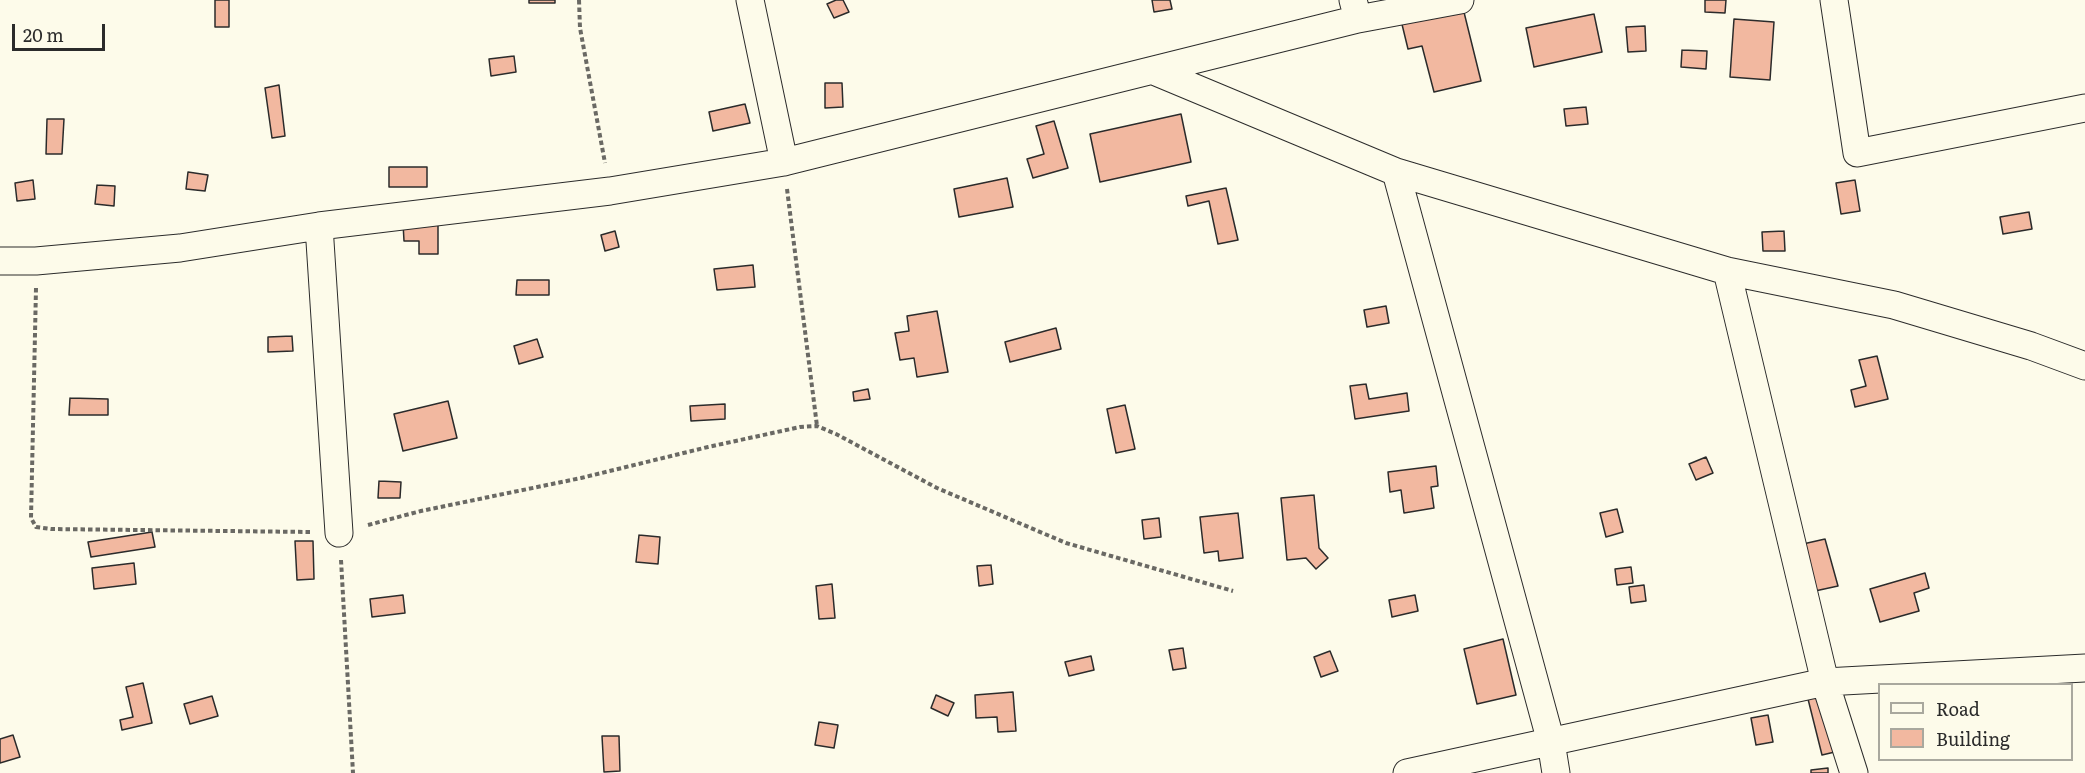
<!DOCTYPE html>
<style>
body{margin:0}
#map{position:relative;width:2085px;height:773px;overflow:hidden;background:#fdfbea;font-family:Literata,serif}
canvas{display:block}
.legend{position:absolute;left:1878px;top:683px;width:195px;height:78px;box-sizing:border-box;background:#fdfbea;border:2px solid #a9a89e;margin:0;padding:8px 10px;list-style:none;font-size:18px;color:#2b2b2b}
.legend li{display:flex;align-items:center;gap:12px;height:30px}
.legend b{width:30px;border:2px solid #a9a89e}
.scale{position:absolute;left:12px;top:24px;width:93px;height:27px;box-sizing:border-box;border:3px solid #2b2b2b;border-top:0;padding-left:8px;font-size:18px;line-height:21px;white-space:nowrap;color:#2b2b2b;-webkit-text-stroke:4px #fdfbea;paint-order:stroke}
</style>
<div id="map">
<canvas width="2085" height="773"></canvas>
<ul class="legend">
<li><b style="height:8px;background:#fdfbea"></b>Road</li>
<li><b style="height:16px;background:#f2b8a0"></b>Building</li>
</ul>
<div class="scale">20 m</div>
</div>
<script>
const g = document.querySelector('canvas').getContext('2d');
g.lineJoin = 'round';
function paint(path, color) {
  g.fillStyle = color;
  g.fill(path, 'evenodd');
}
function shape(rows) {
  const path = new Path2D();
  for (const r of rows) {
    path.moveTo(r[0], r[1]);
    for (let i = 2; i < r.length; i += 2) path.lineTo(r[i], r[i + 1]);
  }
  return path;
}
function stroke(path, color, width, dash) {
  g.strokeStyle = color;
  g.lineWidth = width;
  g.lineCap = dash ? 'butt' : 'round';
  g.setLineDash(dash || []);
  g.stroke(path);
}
const building = shape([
 [215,0,229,0,229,27,215,27,215,0],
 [529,0,555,0,555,3,529,3,529,0],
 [836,0,843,0,849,12,834,18,827,4,836,0],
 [1152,0,1170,0,1172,9,1154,12,1152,0],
 [1461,0,1481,81,1434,92,1422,46,1408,49,1399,12,1461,0],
 [1705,0,1726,0,1725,13,1705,12,1705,0],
 [1594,14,1602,52,1534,67,1526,28,1594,14],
 [1734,19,1774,22,1770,80,1730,77,1734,19],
 [1645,26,1646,51,1628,52,1626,27,1645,26],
 [1682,50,1707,51,1706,69,1681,67,1682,50],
 [514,56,516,72,491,76,489,59,514,56],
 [825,83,842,83,843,107,825,108,825,83],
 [279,85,285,136,272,138,265,88,279,85],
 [745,104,750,123,713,131,709,112,745,104],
 [1586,107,1588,124,1566,126,1564,109,1586,107],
 [1181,114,1191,162,1100,182,1090,134,1181,114],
 [47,119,64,119,62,154,46,154,47,119],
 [1054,121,1068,168,1033,178,1027,159,1044,154,1036,126,1054,121],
 [389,167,427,167,427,187,389,187,389,167],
 [188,172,208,175,205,191,186,189,188,172],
 [1007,178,1013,207,959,217,954,189,1007,178],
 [33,180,35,199,17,201,15,183,33,180],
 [1855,180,1860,211,1841,214,1836,183,1855,180],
 [97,185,115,186,114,206,95,204,97,185],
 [1226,188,1238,240,1218,244,1209,201,1188,206,1186,196,1226,188],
 [2029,212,2032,229,2003,234,2000,217,2029,212],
 [403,223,438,223,438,254,419,254,419,241,404,241,403,223],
 [615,231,619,247,605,251,601,235,615,231],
 [1784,231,1785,251,1763,251,1762,232,1784,231],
 [753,265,755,287,717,290,714,269,753,265],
 [517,280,549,280,549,295,516,295,517,280],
 [1386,306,1389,323,1367,327,1364,310,1386,306],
 [937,311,948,372,917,377,914,358,900,360,895,333,909,331,907,316,937,311],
 [1056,328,1061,349,1010,362,1005,342,1056,328],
 [292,336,293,351,268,352,268,337,292,336],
 [537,339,543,357,519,364,514,346,537,339],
 [1877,356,1888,399,1855,407,1851,390,1866,386,1859,360,1877,356],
 [1366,384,1369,399,1407,393,1409,411,1355,419,1350,386,1366,384],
 [868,389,870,399,854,401,853,392,868,389],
 [70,398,108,399,108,415,69,415,70,398],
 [448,401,457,438,403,451,394,414,448,401],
 [725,404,725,419,691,421,690,406,725,404],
 [1125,405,1135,449,1116,453,1107,409,1125,405],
 [1706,457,1713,473,1696,480,1689,464,1706,457],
 [1436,466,1438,486,1431,487,1434,508,1404,513,1401,490,1390,492,1388,472,1436,466],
 [379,481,401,482,400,498,378,498,379,481],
 [1314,495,1319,548,1328,558,1316,569,1306,558,1287,560,1281,498,1314,495],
 [1617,509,1623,532,1606,537,1600,513,1617,509],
 [1238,513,1243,558,1219,561,1218,551,1204,553,1200,517,1238,513],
 [1159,518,1161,537,1144,539,1142,520,1159,518],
 [152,532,155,547,91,557,88,542,152,532],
 [639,535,660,537,658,564,636,562,639,535],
 [1825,539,1838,586,1815,591,1803,544,1825,539],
 [295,541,313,541,314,579,297,580,295,541],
 [134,563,136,584,94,589,92,568,134,563],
 [991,565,993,584,979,586,977,566,991,565],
 [1631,567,1633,583,1617,585,1615,569,1631,567],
 [1925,573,1929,588,1914,593,1919,611,1880,622,1870,589,1925,573],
 [832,584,835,618,819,619,816,586,832,584],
 [1644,585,1646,601,1631,603,1629,587,1644,585],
 [403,595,405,613,372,617,370,599,403,595],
 [1415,595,1418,611,1392,617,1389,600,1415,595],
 [1503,639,1516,695,1477,704,1464,649,1503,639],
 [1183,648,1186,668,1173,670,1169,650,1183,648],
 [1330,651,1338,671,1321,677,1314,657,1330,651],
 [1091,656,1094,670,1069,676,1065,662,1091,656],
 [143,683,152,723,122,730,120,720,133,717,126,687,143,683],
 [1013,692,1016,731,998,732,997,717,976,718,975,695,1013,692],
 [936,695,954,703,948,716,931,708,936,695],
 [1826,695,1839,751,1822,755,1808,699,1826,695],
 [212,696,218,716,190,724,184,704,212,696],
 [1768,715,1773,742,1756,745,1751,718,1768,715],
 [819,722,838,725,834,748,815,745,819,722],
 [13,735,20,757,0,763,0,739,13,735],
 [602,736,619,736,620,771,604,772,602,736],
 [1828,768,1828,773,1811,773,1811,770,1828,768]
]);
const path = shape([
 [579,0,580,28,605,163],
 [787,189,817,426],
 [36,288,31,518,36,527,51,529,311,532],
 [368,525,421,511,581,478,708,447,800,427,817,426,836,434,937,488,1066,543,1233,591],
 [341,560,353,773]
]);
const street = shape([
 [750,0,784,162],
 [1353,0,1358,19,1460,0],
 [1834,0,1857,153,2085,108],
 [1154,71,1396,172,1727,271,1825,682,2085,668],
 [1396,172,1551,742,1556,773],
 [319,226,339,533],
 [0,261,36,261,180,248,319,226,610,191,784,162,1358,19],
 [1727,271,1894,305,2031,346,2085,366],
 [1407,773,1825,682,1854,773]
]);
paint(building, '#f2b8a0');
stroke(building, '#2b2b2b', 1.5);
stroke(street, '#2b2b2b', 29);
stroke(path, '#6a6964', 4, [4.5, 3]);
stroke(street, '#fdfbea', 27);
</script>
